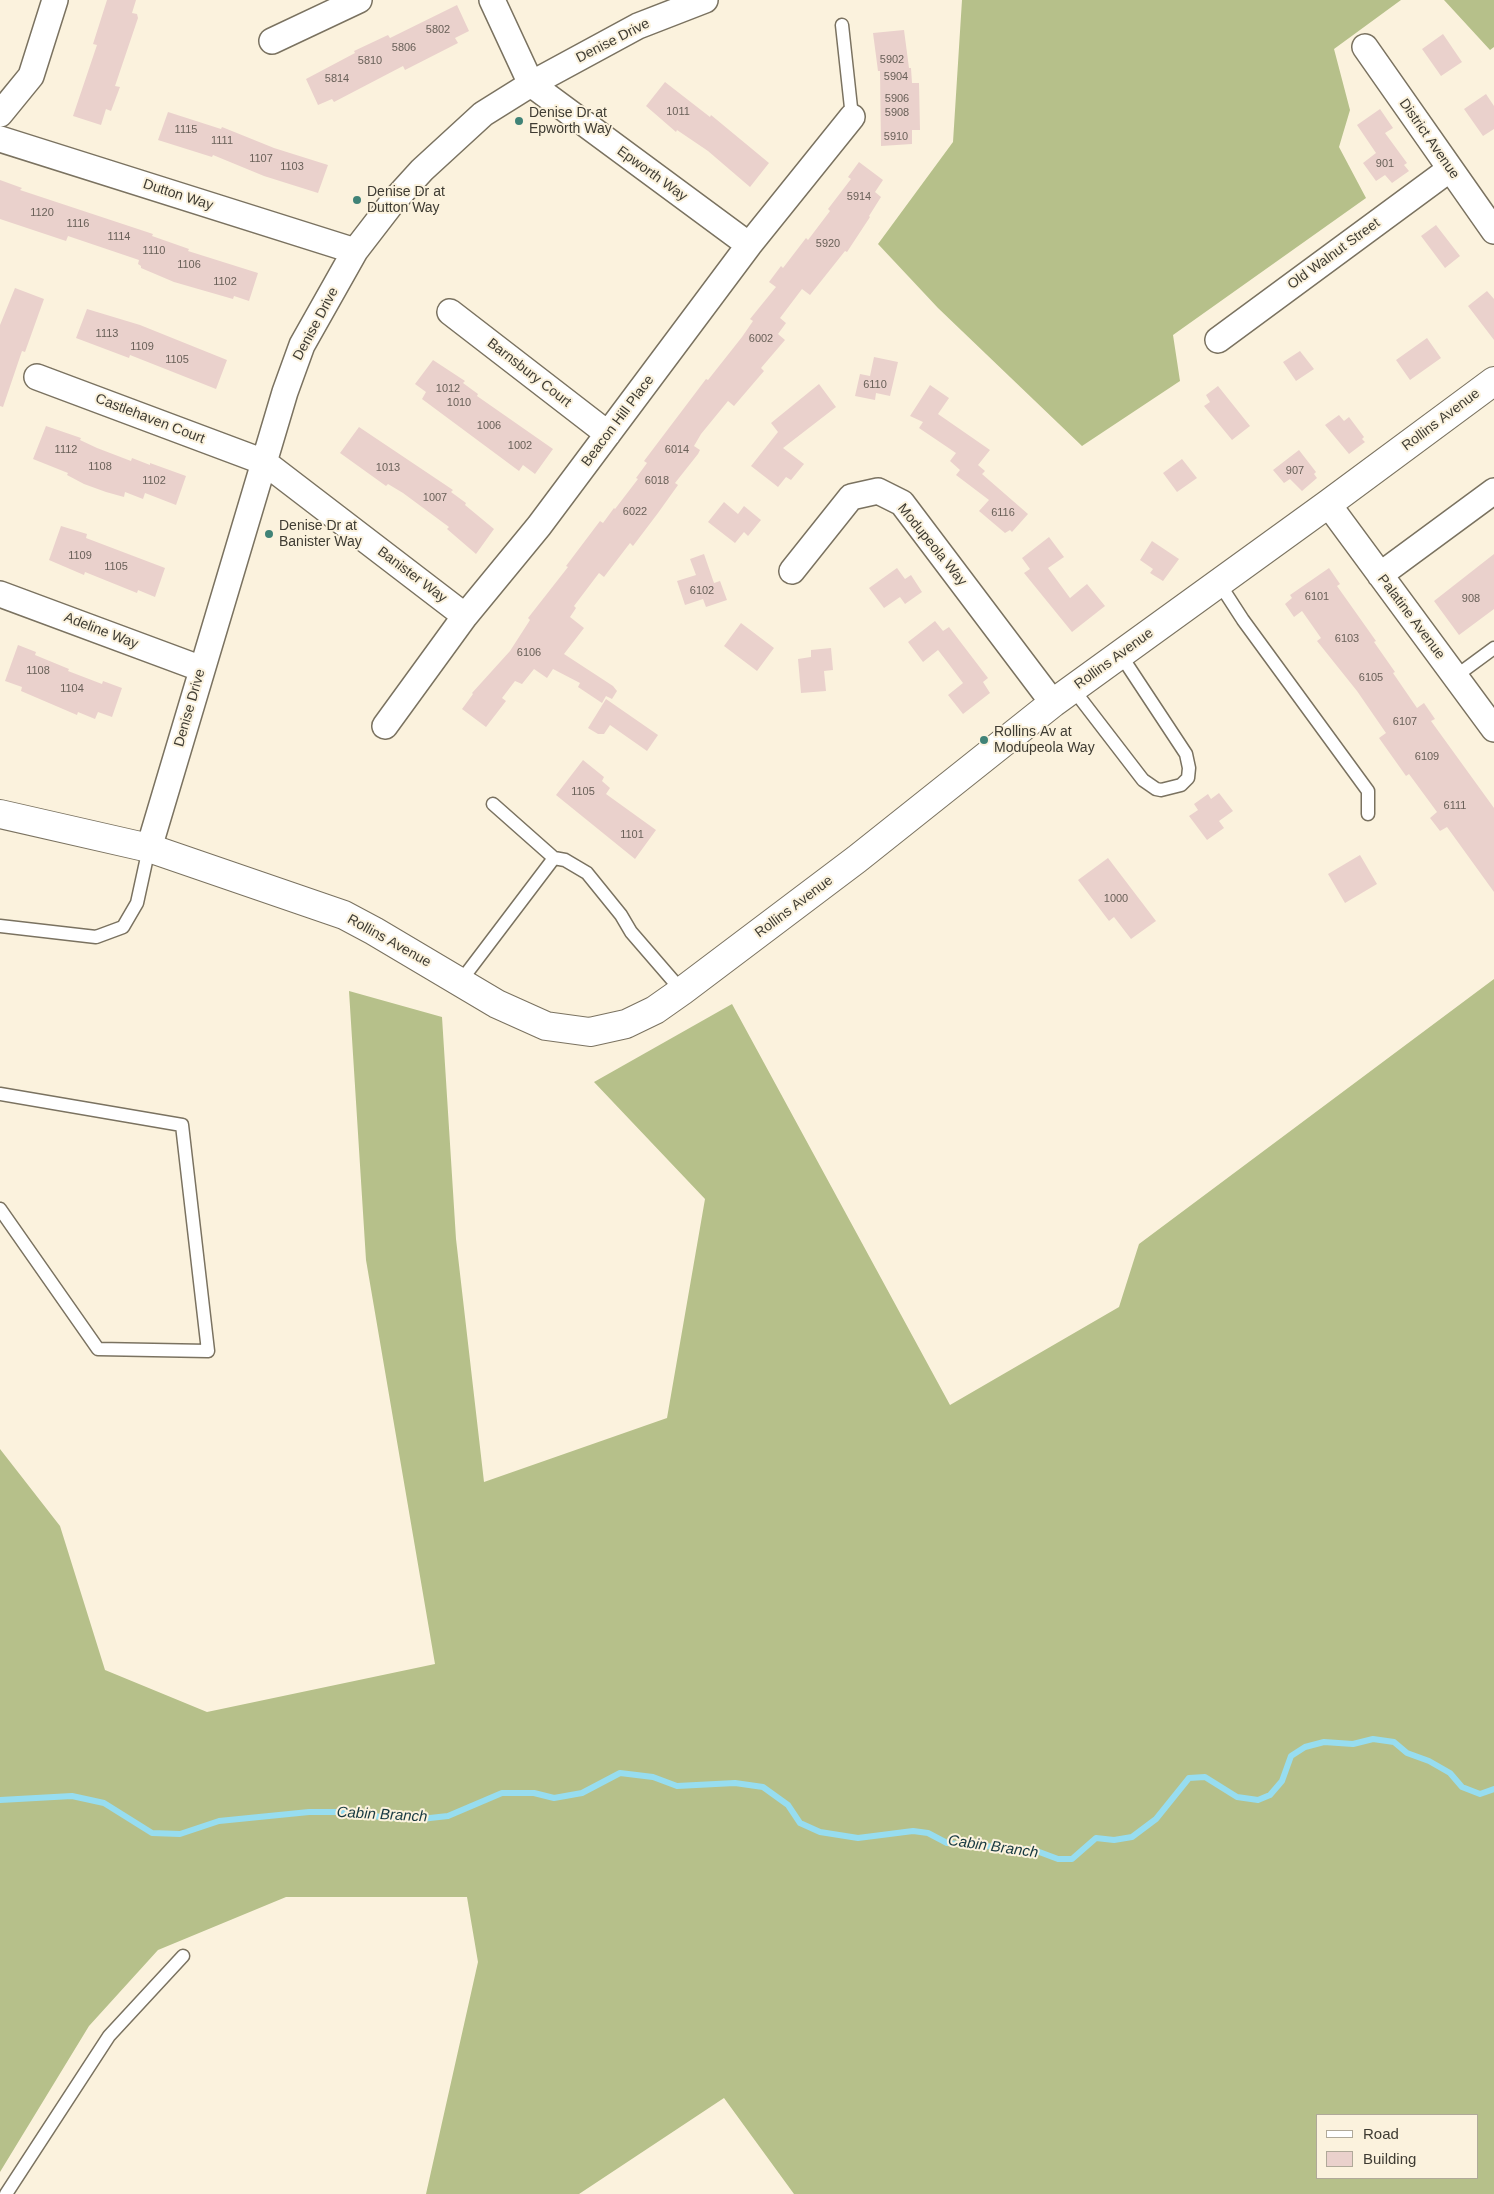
<!DOCTYPE html>
<style>
body{margin:0}
#map{position:relative;width:1494px;height:2194px;overflow:hidden;background:#fbf2dd;font-family:Arial,sans-serif}
canvas{display:block}
.legend{position:absolute;left:1316px;top:2114px;width:162px;height:65px;box-sizing:border-box;background:#fbf2dd;border:1px solid #b0a999;margin:0;padding:6px 9px;list-style:none;font-size:15px;color:#3f3c33}
.legend li{display:flex;align-items:center;gap:10px;height:25px}
.legend b{width:25px;border:1px solid #b0a999}
</style>
<div id="map">
<canvas width="1494" height="2194"></canvas>
<ul class="legend">
<li><b style="height:6px;background:#fff"></b>Road</li>
<li><b style="height:14px;background:#ead1cc"></b>Building</li>
</ul>
</div>
<script>
const g = document.querySelector('canvas').getContext('2d');
g.lineJoin = 'round';
function paint(path, color) {
  g.fillStyle = color;
  g.fill(path, 'evenodd');
}
function shape(rows) {
  const path = new Path2D();
  for (const r of rows) {
    path.moveTo(r[0], r[1]);
    for (let i = 2; i < r.length; i += 2) path.lineTo(r[i], r[i + 1]);
  }
  return path;
}
function stroke(path, color, width, dash) {
  g.strokeStyle = color;
  g.lineWidth = width;
  g.lineCap = dash ? 'butt' : 'round';
  g.setLineDash(dash || []);
  g.stroke(path);
}
function label(font, color, halo, rows, align = 'center') {
  g.font = font + ' Arial,sans-serif';
  g.lineWidth = 4;
  g.setLineDash([]);
  g.textBaseline = 'middle';
  g.strokeStyle = halo;
  g.fillStyle = color;
  for (const [text, x, y, turn = 0] of rows) {
    g.save();
    g.translate(x, y);
    g.rotate((+turn || 0) * Math.PI / 180);
    g.textAlign = isNaN(turn) ? turn : align;
    if (halo) g.strokeText(text, 0, 0);
    g.fillText(text, 0, 0);
    g.restore();
  }
}
const forest = shape([
 [962,0,1401,0,1334,49,1350,110,1339,147,1366,198,1173,335,1180,381,1082,446,938,308,878,244,953,142],
 [1444,0,1494,0,1494,47,1490,50],
 [1494,979,1494,2194,794,2194,724,2098,579,2194,426,2194,478,1962,467,1897,286,1897,158,1950,89,2026,0,2172,0,1449,60,1526,105,1670,207,1712,435,1664,366,1260,349,991,442,1017,456,1239,484,1482,667,1418,705,1199,594,1082,732,1004,950,1405,1119,1307,1139,1244],
 [1318,2115,1478,2115,1478,2178,1318,2178]
]);
const stream = shape([
 [0,1800,72,1796,104,1803,152,1833,180,1834,219,1821,309,1812,349,1812,381,1817,421,1819,448,1816,502,1793,534,1793,554,1798,582,1793,620,1773,653,1777,677,1786,735,1783,763,1787,788,1805,800,1823,820,1832,858,1838,913,1831,928,1833,947,1843,1034,1850,1058,1859,1072,1859,1096,1838,1114,1840,1132,1837,1156,1819,1189,1778,1205,1777,1237,1797,1258,1800,1270,1795,1282,1781,1291,1756,1305,1747,1324,1742,1353,1744,1373,1739,1394,1742,1407,1753,1429,1761,1450,1773,1462,1787,1480,1794,1494,1789]
]);
const building = shape([
 [107,0,136,0,132,13,137,14,138,18,115,86,120,87,111,111,106,109,101,125,73,116,97,45,93,44],
 [457,5,469,31,455,38,458,43,405,70,403,66,334,102,332,99,318,105,306,79,355,53,354,51,388,35,390,38],
 [904,30,909,68,911,68,912,83,919,83,920,130,912,130,912,144,881,146,880,71,878,71,873,33],
 [1443,34,1462,62,1441,76,1422,49],
 [665,82,710,117,711,115,769,163,750,187,708,151,677,130,676,132,646,106],
 [1486,94,1494,106,1494,129,1483,136,1464,109],
 [1380,109,1393,128,1385,133,1407,163,1404,165,1409,171,1392,183,1385,175,1376,181,1363,163,1376,153,1357,125],
 [168,112,221,129,222,127,274,148,328,165,318,193,264,176,213,155,212,157,158,140],
 [859,162,883,180,875,192,881,197,869,216,870,217,847,252,845,251,810,295,802,289,780,318,786,323,778,334,785,340,761,368,764,371,734,406,728,401,701,434,694,446,700,450,698,454,675,483,678,485,658,513,633,546,630,543,604,577,599,573,574,606,576,608,570,617,584,628,564,654,613,686,617,691,612,699,606,696,602,703,578,687,580,683,553,669,547,678,534,669,522,684,515,681,502,698,506,701,486,727,462,709,473,694,472,693,510,651,530,620,528,618,568,567,566,566,600,521,603,523,614,508,615,509,638,479,636,478,647,463,644,461,706,379,708,380,742,337,753,321,750,319,776,287,769,282,781,266,783,268,806,238,808,240,830,211,828,209,851,179,848,177],
 [0,180,22,188,20,190,153,234,152,236,189,249,188,251,258,273,249,301,234,296,233,299,174,282,141,268,141,266,138,264,139,260,68,236,66,241,0,219],
 [1436,225,1460,256,1445,268,1421,236],
 [15,288,44,299,25,352,22,351,3,407,0,406,0,325],
 [1487,291,1494,299,1494,340,1468,306],
 [87,309,140,325,227,360,216,389,130,355,129,358,76,338],
 [1427,338,1441,358,1410,380,1396,360],
 [1300,351,1314,369,1296,381,1283,362],
 [874,357,898,362,890,396,876,393,875,400,855,396,860,374,870,376],
 [433,360,465,381,463,383,478,394,477,396,553,449,535,474,523,465,519,471,422,399,426,392,415,384],
 [819,384,836,407,783,448,804,464,791,480,786,477,778,487,751,466,778,432,771,423],
 [930,385,949,398,938,414,990,450,978,465,985,471,982,474,1028,514,1012,532,1010,530,1005,533,979,511,989,500,956,475,960,470,950,461,956,453,919,428,923,422,910,416],
 [1218,386,1250,426,1232,440,1204,406,1210,402,1206,395],
 [1339,415,1344,421,1349,417,1364,437,1362,439,1365,442,1349,454,1325,425],
 [46,426,81,438,80,440,97,448,131,461,132,458,150,465,150,463,186,476,176,505,145,493,143,499,125,492,124,497,106,492,84,484,67,475,68,473,33,459],
 [359,427,453,490,451,492,466,503,465,505,494,529,476,554,447,529,449,527,403,493,388,484,386,486,340,453],
 [1299,450,1316,472,1314,474,1317,478,1302,491,1290,479,1284,483,1273,470],
 [1182,459,1197,478,1177,492,1163,473],
 [724,502,738,514,744,506,761,520,748,536,744,532,735,543,708,522],
 [61,526,87,534,86,538,165,568,155,597,138,590,137,593,85,572,84,575,49,560],
 [1049,537,1064,557,1048,568,1070,598,1087,584,1105,606,1072,632,1024,573,1030,569,1022,558],
 [1152,541,1179,559,1163,581,1150,573,1153,569,1140,560],
 [704,554,714,583,720,581,727,600,706,607,703,599,685,605,677,581,696,575,690,559],
 [1494,554,1494,609,1459,635,1434,601],
 [897,568,905,579,911,575,922,592,905,604,900,597,884,608,869,588],
 [1329,568,1340,584,1337,586,1376,641,1374,642,1395,672,1393,673,1417,708,1424,703,1435,719,1431,721,1494,808,1494,892,1447,827,1440,831,1430,818,1437,812,1409,774,1406,776,1379,738,1386,733,1357,691,1317,641,1321,638,1302,611,1294,617,1285,604,1292,598,1290,595],
 [935,621,943,631,949,627,988,678,983,682,990,693,963,714,948,695,963,683,948,663,938,650,923,662,908,642],
 [741,623,774,648,757,671,724,646],
 [18,645,36,652,35,655,69,669,68,671,102,684,103,681,122,688,112,717,98,712,95,719,78,712,77,715,21,691,22,687,5,681],
 [831,648,833,670,824,671,826,691,801,693,798,659,811,657,811,650],
 [606,699,658,735,647,751,610,725,604,734,598,734,588,728],
 [583,760,604,777,602,781,610,788,606,794,656,830,635,859,556,795],
 [1219,793,1233,811,1219,821,1224,828,1207,840,1189,816,1198,810,1194,804,1208,794,1211,799],
 [1360,855,1377,884,1345,903,1328,874],
 [1108,858,1156,921,1131,939,1114,917,1109,921,1078,880]
]);
const lane = shape([
 [842,25,852,117],
 [1219,583,1243,620,1368,791,1368,814],
 [1456,676,1494,648],
 [1073,689,1143,780,1156,789,1161,790,1181,785,1188,778,1189,768,1186,754,1120,654],
 [554,858,565,860,587,873,621,915,631,932,682,991],
 [0,926,96,937,123,927,137,903,149,848],
 [460,982,554,858,493,804],
 [0,1094,182,1125,208,1351,98,1349,0,1209],
 [6,2194,109,2036,183,1956]
]);
const street = shape([
 [492,0,531,84,749,245],
 [272,41,359,0],
 [1365,47,1494,231],
 [0,114,31,76,55,0],
 [0,139,355,251],
 [450,312,608,434],
 [1218,340,1450,169],
 [37,377,264,462,465,616],
 [1328,504,1494,729],
 [792,571,851,497,878,491,902,503,1053,703],
 [1380,575,1494,491],
 [0,594,202,669],
 [385,726,465,616,539,526,749,245,852,117],
 [149,848,285,392,302,345,355,251,392,203,422,170,483,114,531,84,638,26,705,0]
]);
const secondary = shape([
 [0,814,149,848,344,915,374,931,497,1004,546,1026,590,1032,626,1024,655,1010,682,991,857,859,1053,703,1328,504,1494,381]
]);
const markers = [
 [519,121,5,"#408377"],
 [357,200,5,"#408377"],
 [269,534,5,"#408377"],
 [984,740,5,"#408377"]
];
const numberNames = [
 ["5802",438,30],
 ["5806",404,48],
 ["5902",892,60],
 ["5810",370,61],
 ["5904",896,77],
 ["5814",337,79],
 ["5906",897,99],
 ["1011",678,112],
 ["5908",897,113],
 ["1115",186,130],
 ["5910",896,137],
 ["1111",222,141],
 ["1107",261,159],
 ["901",1385,164],
 ["1103",292,167],
 ["5914",859,197],
 ["1120",42,213],
 ["1116",78,224],
 ["1114",119,237],
 ["5920",828,244],
 ["1110",154,251],
 ["1106",189,265],
 ["1102",225,282],
 ["1113",107,334],
 ["6002",761,339],
 ["1109",142,347],
 ["1105",177,360],
 ["6110",875,385],
 ["1012",448,389],
 ["1010",459,403],
 ["1006",489,426],
 ["1002",520,446],
 ["1112",66,450],
 ["6014",677,450],
 ["1108",100,467],
 ["1013",388,468],
 ["907",1295,471],
 ["1102",154,481],
 ["6018",657,481],
 ["1007",435,498],
 ["6022",635,512],
 ["6116",1003,513],
 ["1109",80,556],
 ["1105",116,567],
 ["6102",702,591],
 ["6101",1317,597],
 ["908",1471,599],
 ["6103",1347,639],
 ["6106",529,653],
 ["1108",38,671],
 ["6105",1371,678],
 ["1104",72,689],
 ["6107",1405,722],
 ["6109",1427,757],
 ["1105",583,792],
 ["6111",1455,806],
 ["1101",632,835],
 ["1000",1116,899]
];
const streetNames = [
 ["Denise Drive",613,41,-27],
 ["District Avenue",1429,139,55],
 ["Epworth Way",652,174,36],
 ["Dutton Way",178,195,18],
 ["Old Walnut Street",1334,254,-36],
 ["Denise Drive",316,324,-62],
 ["Barnsbury Court",529,373,38],
 ["Castlehaven Court",150,419,21],
 ["Rollins Avenue",1441,420,-37],
 ["Beacon Hill Place",618,421,-53],
 ["Modupeola Way",932,545,51],
 ["Banister Way",412,575,37],
 ["Palatine Avenue",1411,617,53],
 ["Adeline Way",101,631,21],
 ["Rollins Avenue",1114,659,-36],
 ["Denise Drive",190,708,-74],
 ["Rollins Avenue",794,907,-37],
 ["Rollins Avenue",389,941,29]
];
const poiNames = [
 ["Denise Dr at",529,113],
 ["Epworth Way",529,129],
 ["Denise Dr at",367,192],
 ["Dutton Way",367,208],
 ["Denise Dr at",279,526],
 ["Banister Way",279,542],
 ["Rollins Av at",994,732],
 ["Modupeola Way",994,748]
];
const waterNames = [
 ["Cabin Branch",382,1815,3],
 ["Cabin Branch",993,1847,8]
];
paint(forest, '#b6c08a');
stroke(stream, '#97ddf0', 6);
paint(building, '#ead1cc');
stroke(lane, '#7a7260', 15);
stroke(street, '#7a7260', 28);
stroke(secondary, '#7a7260', 30);
stroke(lane, '#fff', 12);
stroke(street, '#fff', 25);
stroke(secondary, '#fff', 28);
for (const [x, y, r, color] of markers) {
  const dot = new Path2D();
  dot.arc(x, y, r, 0, 2 * Math.PI);
  g.fillStyle = color;
  g.fill(dot);
  stroke(dot, '#fbf2dd', 2);
}
label('11px', '#6a6159', null, numberNames);
label('14px', '#3f3c33', '#fbf2dd', streetNames);
label('14px', '#3f3c33', '#fbf2dd', poiNames, 'left');
label('italic 15px', '#163840', '#fbf2dd', waterNames);
</script>
